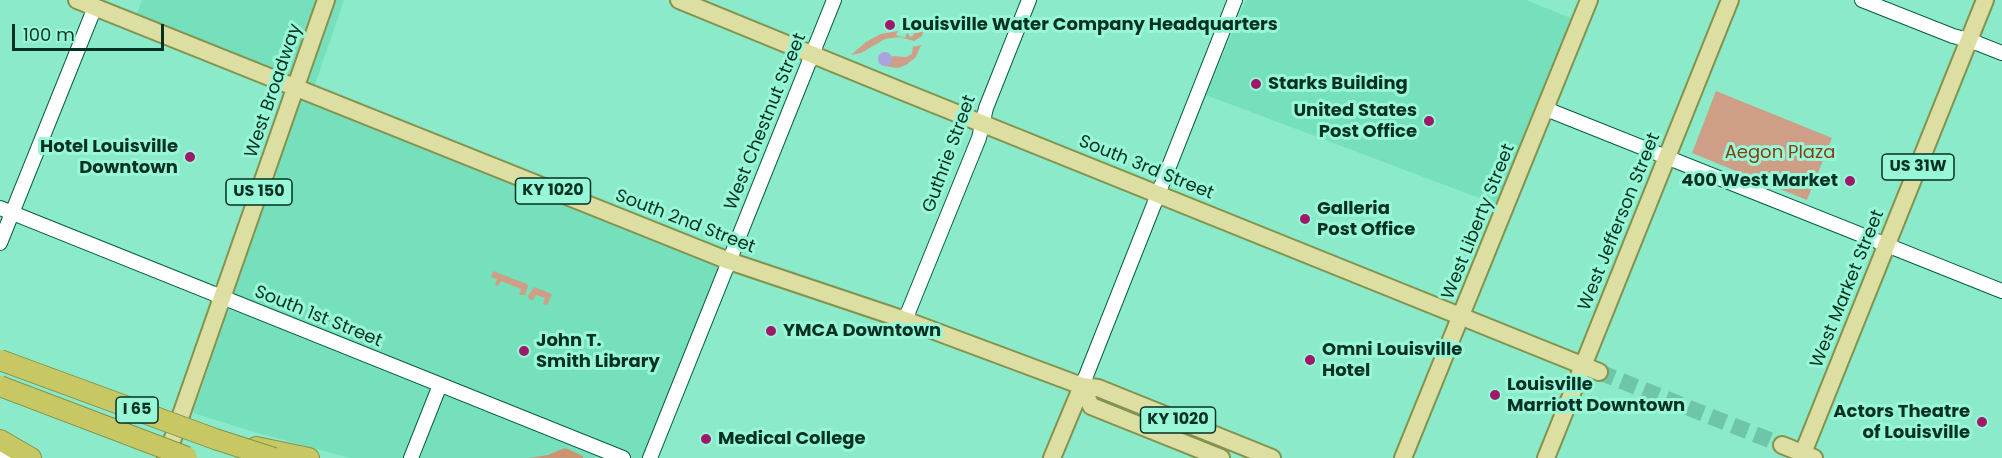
<!DOCTYPE html>
<style>
body{margin:0}
#map{position:relative;width:2002px;height:458px;overflow:hidden;background:#8aeac9;font-family:Poppins,sans-serif}
canvas{display:block}
.scale{position:absolute;left:12px;top:24px;width:152px;height:27px;box-sizing:border-box;border:3px solid #053125;border-top:0;padding-left:8px;font-size:18px;line-height:21px;white-space:nowrap;color:#053125;-webkit-text-stroke:4px #98f7d6;paint-order:stroke}
</style>
<div id="map">
<canvas width="2002" height="458"></canvas>
<div class="scale">100 m</div>
</div>
<script>
const g = document.querySelector('canvas').getContext('2d');
g.lineJoin = 'round';
function paint(path, color) {
  g.fillStyle = color;
  g.fill(path, 'evenodd');
}
function shape(rows) {
  const path = new Path2D();
  for (const r of rows) {
    if (r.length === 3) {
      path.moveTo(r[0] + r[2], r[1]);
      path.arc(r[0], r[1], r[2], 0, 2 * Math.PI);
      continue;
    }
    path.moveTo(r[0], r[1]);
    for (let i = 2; i < r.length; i += 2) path.lineTo(r[i], r[i + 1]);
  }
  return path;
}
function stroke(path, color, width, dash) {
  g.strokeStyle = color;
  g.lineWidth = width;
  g.lineCap = dash ? 'butt' : 'round';
  g.setLineDash(dash || []);
  g.stroke(path);
}
function label(font, color, halo, rows, align = 'center') {
  g.font = font + ' Poppins,sans-serif';
  g.lineWidth = 6;
  g.setLineDash([]);
  g.textBaseline = 'middle';
  g.strokeStyle = halo;
  g.fillStyle = color;
  for (const [text, x, y, turn = 0] of rows) {
    g.save();
    g.translate(x, y);
    g.rotate((+turn || 0) * Math.PI / 180);
    g.textAlign = isNaN(turn) ? turn : align;
    if (halo) g.strokeText(text, 0, 0);
    g.fillText(text, 0, 0);
    g.restore();
  }
}
const built = shape([
 [142,0,344,0,311,96,721,262,642,458,350,458,254,432,193,413,305,86,136,16],
 [1246,0,1526,0,1573,19,1498,205,1206,95]
]);
const green = shape([
 [908,30,910,31,908,34,910,37,913,36,915,31,923,32,922,36,914,41,899,37,885,39,861,53,851,55,866,42,881,34,898,31,896,35,905,38],
 [921,45,916,57,906,65,898,68,884,66,889,65,892,56,906,57,912,54,913,47],
 [1716,91,1832,138,1807,200,1692,153],
 [493,271,527,284,528,286,525,295,519,295,521,289,501,281,498,286,495,285,497,279,491,277],
 [534,287,552,294,547,305,543,304,545,298,536,295,533,300,529,299,528,296]
]);
const forest = shape([
 [565,448,583,456,583,458,529,458,548,455]
]);
const water = shape([
 [885,59,7]
]);
const majorTunnel = shape([
 [1599,372,1782,445]
]);
const minor = shape([
 [1862,0,1953,36,1969,40,2002,53],
 [1546,109,2002,291],
 [0,208,623,458],
 [0,243,95,7],
 [905,320,979,138,986,108,1029,0],
 [1082,386,1235,0],
 [0,453,15,458],
 [411,458,440,385],
 [650,458,834,0]
]);
const major = shape([
 [77,0,729,261,905,320,1082,386,1098,388,1272,458],
 [679,0,899,90,1599,372],
 [1082,386,1091,406,1221,458],
 [1782,445,1814,458],
 [166,458,326,0],
 [1052,458,1082,386],
 [1403,458,1589,0],
 [1546,458,1730,0],
 [1801,458,1985,0]
]);
const highway = shape([
 [0,440,31,458],
 [256,447,309,458]
]);
const highwayBridge = shape([
 [0,360,215,439,274,458],
 [0,386,187,457]
]);
const markers = [
 [890,25,6,"#9e196a"],
 [1256,84,6,"#9e196a"],
 [1429,121,6,"#9e196a"],
 [190,157,6,"#9e196a"],
 [1850,181,6,"#9e196a"],
 [1305,219,6,"#9e196a"],
 [771,331,6,"#9e196a"],
 [524,351,6,"#9e196a"],
 [1310,360,6,"#9e196a"],
 [1495,395,6,"#9e196a"],
 [1982,422,6,"#9e196a"],
 [706,439,6,"#9e196a"]
];
const shields = [
 [1918,167,72],
 [553,191,75],
 [259,192,66],
 [137,410,42],
 [1178,420,75]
];
const shieldNames = [
 ["US 31W",1918,167],
 ["KY 1020",553,191],
 ["US 150",259,192],
 ["I 65",137,410],
 ["KY 1020",1178,420]
];
const poiNames = [
 ["Louisville Water Company Headquarters",902,25],
 ["Starks Building",1268,84],
 ["United States",1417,111,"right"],
 ["Post Office",1417,132,"right"],
 ["Hotel Louisville",178,147,"right"],
 ["Downtown",178,168,"right"],
 ["400 West Market",1838,181,"right"],
 ["Galleria",1317,209],
 ["Post Office",1317,230],
 ["YMCA Downtown",783,331],
 ["John T.",536,341],
 ["Smith Library",536,362],
 ["Omni Louisville",1322,350],
 ["Hotel",1322,371],
 ["Louisville",1507,385],
 ["Marriott Downtown",1507,406],
 ["Actors Theatre",1970,412,"right"],
 ["of Louisville",1970,433,"right"],
 ["Medical College",718,439]
];
const streetNames = [
 ["West Broadway",274,91,-71],
 ["West Chestnut Street",766,122,-68],
 ["Guthrie Street",950,154,-70],
 ["South 3rd Street",1146,168,22],
 ["South 2nd Street",685,222,21],
 ["West Liberty Street",1479,222,-68],
 ["West Jefferson Street",1620,222,-68],
 ["West Market Street",1848,289,-68],
 ["South 1st Street",318,317,22]
];
const parkNames = [
 ["Aegon Plaza",1780,153]
];
paint(built, '#76dfbc');
paint(green, '#ce9f86');
paint(forest, '#cc9373');
paint(water, '#aaa3dd');
stroke(majorTunnel, '#6fc5a8', 16, [16, 8]);
stroke(minor, '#055c46', 16);
stroke(major, '#83934d', 20);
stroke(highway, '#83934d', 22);
stroke(minor, '#fff', 14);
stroke(major, '#dddea1', 16);
stroke(highway, '#c7c863', 20);
stroke(highwayBridge, '#83934d', 22, []);
stroke(highwayBridge, '#c7c863', 20);
for (const [x, y, r, color] of markers) {
  const dot = new Path2D();
  dot.arc(x, y, r, 0, 2 * Math.PI);
  g.fillStyle = color;
  g.fill(dot);
  stroke(dot, '#98f7d6', 2);
}
for (const [x, y, w] of shields) {
  const box = new Path2D();
  box.roundRect(x - w / 2, y - 13, w, 26, 4.5);
  g.fillStyle = '#98f7d6';
  g.fill(box);
  stroke(box, '#053125', 1.5);
}
label('bold 16px', '#053125', null, shieldNames);
label('bold 18px', '#053125', '#98f7d6', poiNames, 'left');
label('18px', '#053125', '#98f7d6', streetNames);
label('18px', '#853f0d', '#98f7d6', parkNames);
</script>
